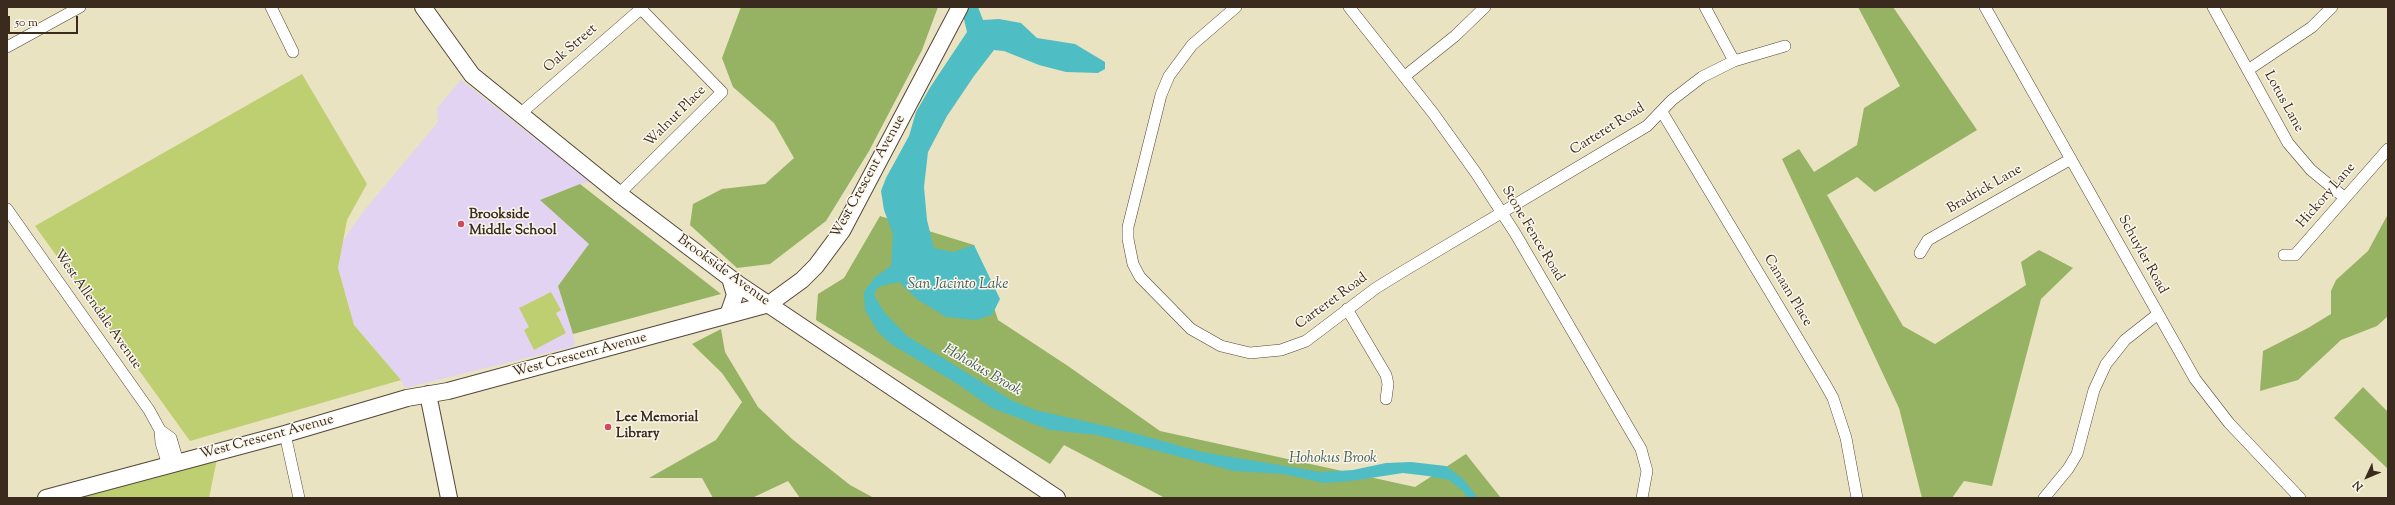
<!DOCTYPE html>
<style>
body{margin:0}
#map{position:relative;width:2395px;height:505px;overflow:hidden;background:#e9e3c2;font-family:"Sorts Mill Goudy",serif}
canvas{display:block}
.frame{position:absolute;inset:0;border:8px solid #3b2a1e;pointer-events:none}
.north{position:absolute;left:2347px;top:457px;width:40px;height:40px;-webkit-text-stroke:3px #fbf7ec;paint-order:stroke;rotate:226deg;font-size:11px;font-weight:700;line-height:16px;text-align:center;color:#3b2a1e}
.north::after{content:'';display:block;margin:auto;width:14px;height:18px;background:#3b2a1e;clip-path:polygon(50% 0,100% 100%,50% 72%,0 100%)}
.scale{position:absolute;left:8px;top:16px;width:70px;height:18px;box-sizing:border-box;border:2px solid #3b2a1e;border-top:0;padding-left:5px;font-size:12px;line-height:14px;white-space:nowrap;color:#3b2a1e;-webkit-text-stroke:3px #fbf7ec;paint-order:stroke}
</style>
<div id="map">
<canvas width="2395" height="505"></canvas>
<div class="frame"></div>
<div class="north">N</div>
<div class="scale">50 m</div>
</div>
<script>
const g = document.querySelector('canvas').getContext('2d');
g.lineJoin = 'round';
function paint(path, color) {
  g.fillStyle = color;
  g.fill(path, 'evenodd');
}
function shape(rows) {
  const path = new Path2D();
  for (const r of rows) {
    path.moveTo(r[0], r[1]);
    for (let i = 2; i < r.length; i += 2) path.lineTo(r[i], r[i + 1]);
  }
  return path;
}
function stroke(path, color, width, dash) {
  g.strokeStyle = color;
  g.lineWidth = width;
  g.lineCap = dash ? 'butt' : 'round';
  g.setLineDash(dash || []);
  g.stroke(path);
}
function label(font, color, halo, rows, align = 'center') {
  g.font = font + ' "Sorts Mill Goudy",serif';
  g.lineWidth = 3;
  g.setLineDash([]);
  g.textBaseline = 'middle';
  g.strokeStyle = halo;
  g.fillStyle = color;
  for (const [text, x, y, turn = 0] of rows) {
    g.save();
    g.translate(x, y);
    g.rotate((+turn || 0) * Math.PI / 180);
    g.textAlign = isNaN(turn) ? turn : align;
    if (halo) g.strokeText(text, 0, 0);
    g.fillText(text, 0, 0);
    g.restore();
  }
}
const built = shape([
 [461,80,590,182,580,184,589,244,558,286,573,334,575,346,405,388,401,380,354,325,338,268,343,240,367,207,438,122,437,108]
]);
const green = shape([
 [302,74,367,184,347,220,338,268,354,325,401,380,190,441,35,226],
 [551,292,561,310,556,313,566,333,534,350,524,330,529,327,519,308],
 [217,459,209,498,73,498]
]);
const forest = shape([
 [741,7,938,7,922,50,869,151,826,221,770,264,737,268,690,225,693,204,722,189,765,184,794,158,774,123,733,87,722,58],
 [1858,7,1893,7,1977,130,1875,192,1857,177,1827,195,1903,326,1935,344,2026,285,2021,262,2039,250,2073,268,2041,299,1992,486,1964,481,1952,498,1922,498,1899,408,1782,159,1799,149,1814,172,1857,145,1864,108,1900,86],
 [580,184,721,294,573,334,558,286,589,244,540,200],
 [2388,214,2388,316,2377,326,2341,340,2298,380,2260,391,2263,351,2308,328,2331,314,2331,291,2336,280,2368,251],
 [880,216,974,245,998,320,1068,366,1160,431,1415,487,1466,454,1501,498,1165,498,1064,445,1050,464,816,320,818,294,844,278],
 [721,329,725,352,758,407,792,439,850,485,874,498,800,498,788,481,752,498,713,498,702,478,649,478,716,440,742,402,722,373,692,344],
 [2363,387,2388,412,2388,469,2334,418]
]);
const water = shape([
 [961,7,978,7,983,20,999,19,1021,23,1037,38,1075,44,1105,62,1105,69,1098,73,1066,72,1039,65,1004,51,994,50,974,76,947,116,928,152,924,187,927,220,934,248,953,252,974,245,1000,299,992,315,976,320,946,317,918,300,899,282,881,286,877,288,874,295,884,312,907,336,1011,400,1035,410,1119,429,1202,452,1321,472,1353,470,1386,463,1411,462,1446,466,1463,479,1478,498,1467,498,1464,492,1449,480,1428,476,1403,473,1351,481,1324,483,1283,474,1234,471,1097,435,1050,430,992,408,956,383,891,344,878,332,865,310,864,292,875,277,891,266,893,234,884,210,881,191,886,178,909,136,916,112,931,86,967,32]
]);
const street = shape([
 [271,7,293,52],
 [1236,7,1192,45,1169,76,1161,95,1128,227,1128,239,1133,264,1140,277,1191,329,1221,346,1250,353,1281,350,1306,341,1376,288,1402,272,1647,126,1672,100,1702,77,1734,61,1785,46],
 [1349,7,1433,113,1476,173,1515,233,1641,449,1647,471,1642,498],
 [1705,7,1734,61],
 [1985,7,2195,379,2229,423,2300,498],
 [2213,7,2288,143,2311,170,2345,198],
 [7,47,80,7],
 [2248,70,2312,27,2332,7],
 [1405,76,1455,36,1485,7],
 [1662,112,1824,382,1833,398,1846,438,1857,498],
 [520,114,643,7],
 [619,194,722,92,641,9],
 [7,209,149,410,160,430,161,443,168,465],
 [1920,253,1928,240,2071,159],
 [2284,255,2295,255,2388,149],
 [1347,309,1386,375,1388,384,1386,399],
 [160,430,171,438,178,462],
 [285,434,299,498],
 [2044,498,2068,469,2077,454,2094,390,2106,364,2125,340,2158,314]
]);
const secondary = shape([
 [423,7,472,75,619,194,738,284,1057,498],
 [728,315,735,295,730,278],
 [428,394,449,498],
 [46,498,285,434,407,398,448,391,769,304,802,280,816,266,842,231,960,7]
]);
const markers = [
 [461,224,4,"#d1495b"],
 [608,427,4,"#d1495b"]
];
const streetNames = [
 ["Oak Street",571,49,-41],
 ["Lotus Lane",2283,102,61],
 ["Walnut Place",676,117,-45],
 ["Carteret Road",1608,130,-32],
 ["West Crescent Avenue",869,177,-61],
 ["Bradrick Lane",1985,190,-30],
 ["Hickory Lane",2327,196,-49],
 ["Stone Fence Road",1532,234,59],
 ["Schuyler Road",2142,255,61],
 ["Brookside Avenue",723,271,36],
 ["Canaan Place",1787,291,59],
 ["Carteret Road",1332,302,-36],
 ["West Allendale Avenue",97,310,55],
 ["West Crescent Avenue",580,356,-15],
 ["West Crescent Avenue",267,438,-15]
];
const poiNames = [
 ["Brookside",469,216],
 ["Middle School",469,232],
 ["Lee Memorial",616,419],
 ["Library",616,435]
];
const waterNames = [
 ["San Jacinto Lake",958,285],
 ["Hohokus Brook",982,371,30],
 ["Hohokus Brook",1333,459]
];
paint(built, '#e3d3f2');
paint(green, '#becf71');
paint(forest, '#96b263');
paint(water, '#4fbdc4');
stroke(street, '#554637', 12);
stroke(secondary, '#554637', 18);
stroke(street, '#fff', 11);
stroke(secondary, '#fff', 16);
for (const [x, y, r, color] of markers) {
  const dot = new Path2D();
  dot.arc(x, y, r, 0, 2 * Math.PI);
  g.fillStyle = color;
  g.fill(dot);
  stroke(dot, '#fbf7ec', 1.5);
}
label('14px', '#3b2a1e', '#fbf7ec', streetNames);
label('bold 14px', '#3b2a1e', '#fbf7ec', poiNames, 'left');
label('italic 15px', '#425d58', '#fbf7ec', waterNames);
</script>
